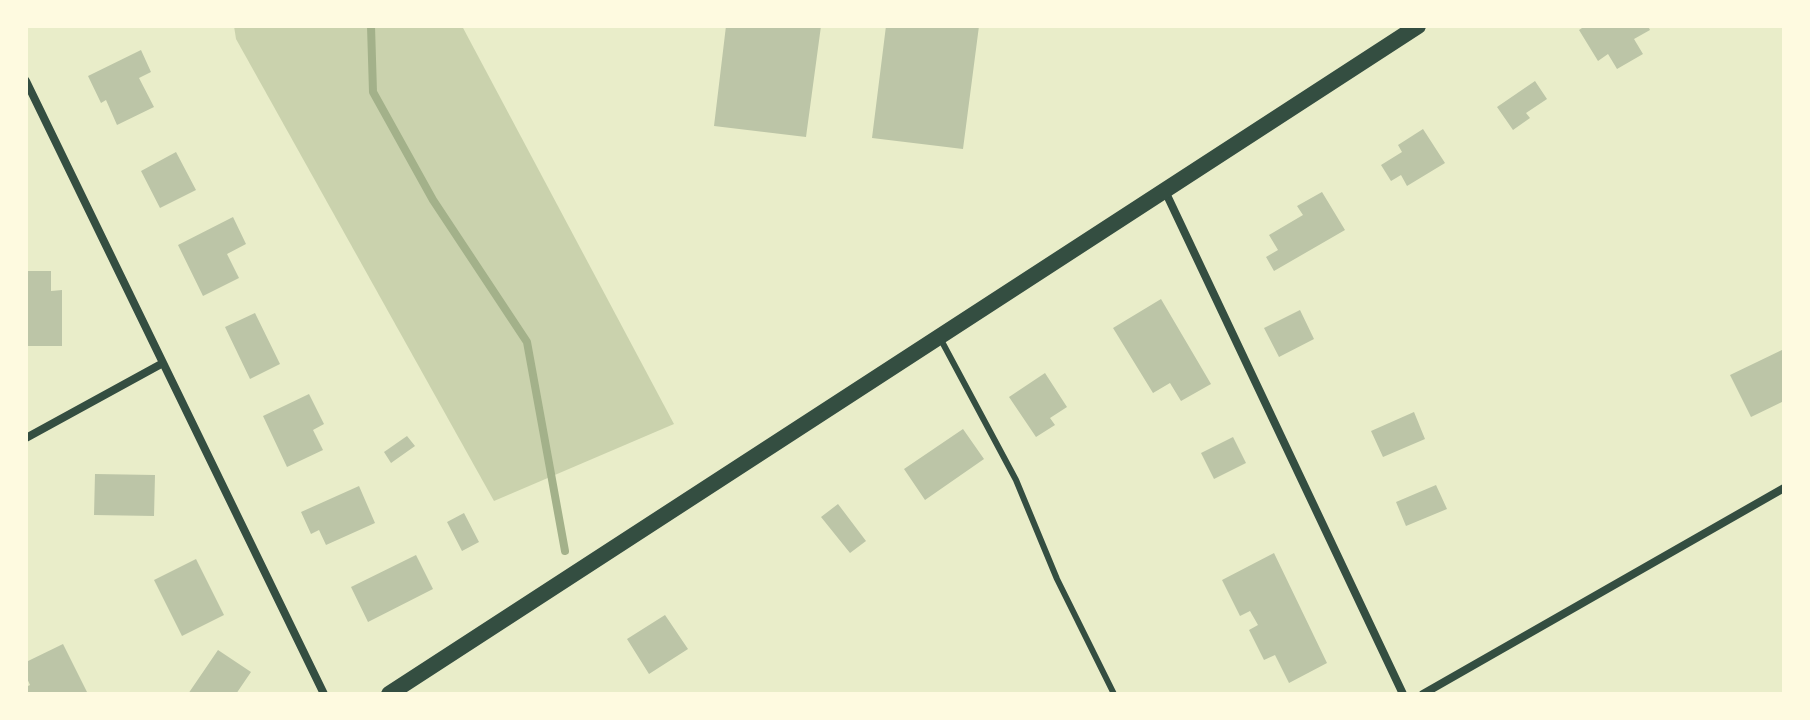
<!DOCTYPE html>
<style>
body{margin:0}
#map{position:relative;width:1810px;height:720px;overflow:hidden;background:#e9edc9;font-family:"Crimson Pro",serif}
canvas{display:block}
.frame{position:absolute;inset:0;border:28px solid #fefae0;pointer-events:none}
</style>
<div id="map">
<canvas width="1810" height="720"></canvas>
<div class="frame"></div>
</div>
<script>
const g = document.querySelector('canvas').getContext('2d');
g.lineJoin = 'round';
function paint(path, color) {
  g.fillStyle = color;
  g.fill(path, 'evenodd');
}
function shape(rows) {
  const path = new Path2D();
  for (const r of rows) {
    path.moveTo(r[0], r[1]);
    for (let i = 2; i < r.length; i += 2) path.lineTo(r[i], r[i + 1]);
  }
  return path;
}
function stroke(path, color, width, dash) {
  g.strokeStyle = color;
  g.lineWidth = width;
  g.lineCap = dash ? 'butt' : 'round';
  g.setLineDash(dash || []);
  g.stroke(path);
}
const green = shape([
 [234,26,462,26,674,424,494,501,236,39]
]);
const stream = shape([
 [371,26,373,92,433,200,527,342,565,551]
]);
const building = shape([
 [726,26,821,26,806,137,714,126],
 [886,26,979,26,963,149,872,138],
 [1585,26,1648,26,1650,30,1634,39,1643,54,1617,69,1608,54,1598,61,1579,30],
 [141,50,151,72,139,78,154,107,117,125,106,100,101,103,88,76],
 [1535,81,1547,99,1526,113,1530,118,1513,130,1497,107],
 [1423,129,1445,163,1407,186,1401,175,1391,181,1381,165,1402,152,1398,145],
 [176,152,196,190,160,208,141,171],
 [1322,192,1345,230,1274,271,1266,257,1278,250,1269,235,1303,215,1297,206],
 [233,217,246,244,227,254,239,278,203,296,178,245],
 [26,271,51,271,51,291,62,290,62,346,26,346],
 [1161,299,1211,384,1181,401,1170,383,1153,393,1113,328],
 [1300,310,1314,339,1279,357,1264,328],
 [255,313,280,364,250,379,225,327],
 [1784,349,1784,401,1751,417,1730,375],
 [1045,373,1067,407,1050,418,1055,425,1036,437,1009,397],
 [309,394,324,424,313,430,323,450,287,467,263,416],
 [1414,412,1425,439,1383,457,1371,431],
 [963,429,984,459,925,500,904,469],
 [407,436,415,446,391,463,384,452],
 [1233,437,1246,463,1214,479,1201,453],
 [95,474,155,475,154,516,94,515],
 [1436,485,1447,509,1406,526,1396,502],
 [359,486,375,523,326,545,319,530,311,534,301,512],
 [838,504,866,541,850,553,821,517],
 [464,513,479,542,462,551,447,522],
 [1274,553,1327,663,1289,683,1275,655,1264,660,1249,630,1258,625,1250,611,1240,616,1222,580],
 [416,555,433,589,368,622,351,587],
 [196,559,224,615,182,636,154,580],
 [665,615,688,649,649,674,627,639],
 [63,644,88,694,26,694,26,687,30,685,26,676,26,662],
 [218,650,251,672,236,694,188,694]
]);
const service = shape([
 [940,338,1016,480,1057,579,1114,694]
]);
const minor = shape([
 [26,81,324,694],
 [1165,191,1403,694],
 [26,438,163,363],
 [1423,694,1784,488]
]);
const secondary = shape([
 [389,694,1418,26]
]);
paint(green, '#cad2ad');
stroke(stream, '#a3b18a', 8);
paint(building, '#bcc5a7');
stroke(service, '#344e41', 6);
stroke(minor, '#344e41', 8);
stroke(secondary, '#344e41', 16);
</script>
